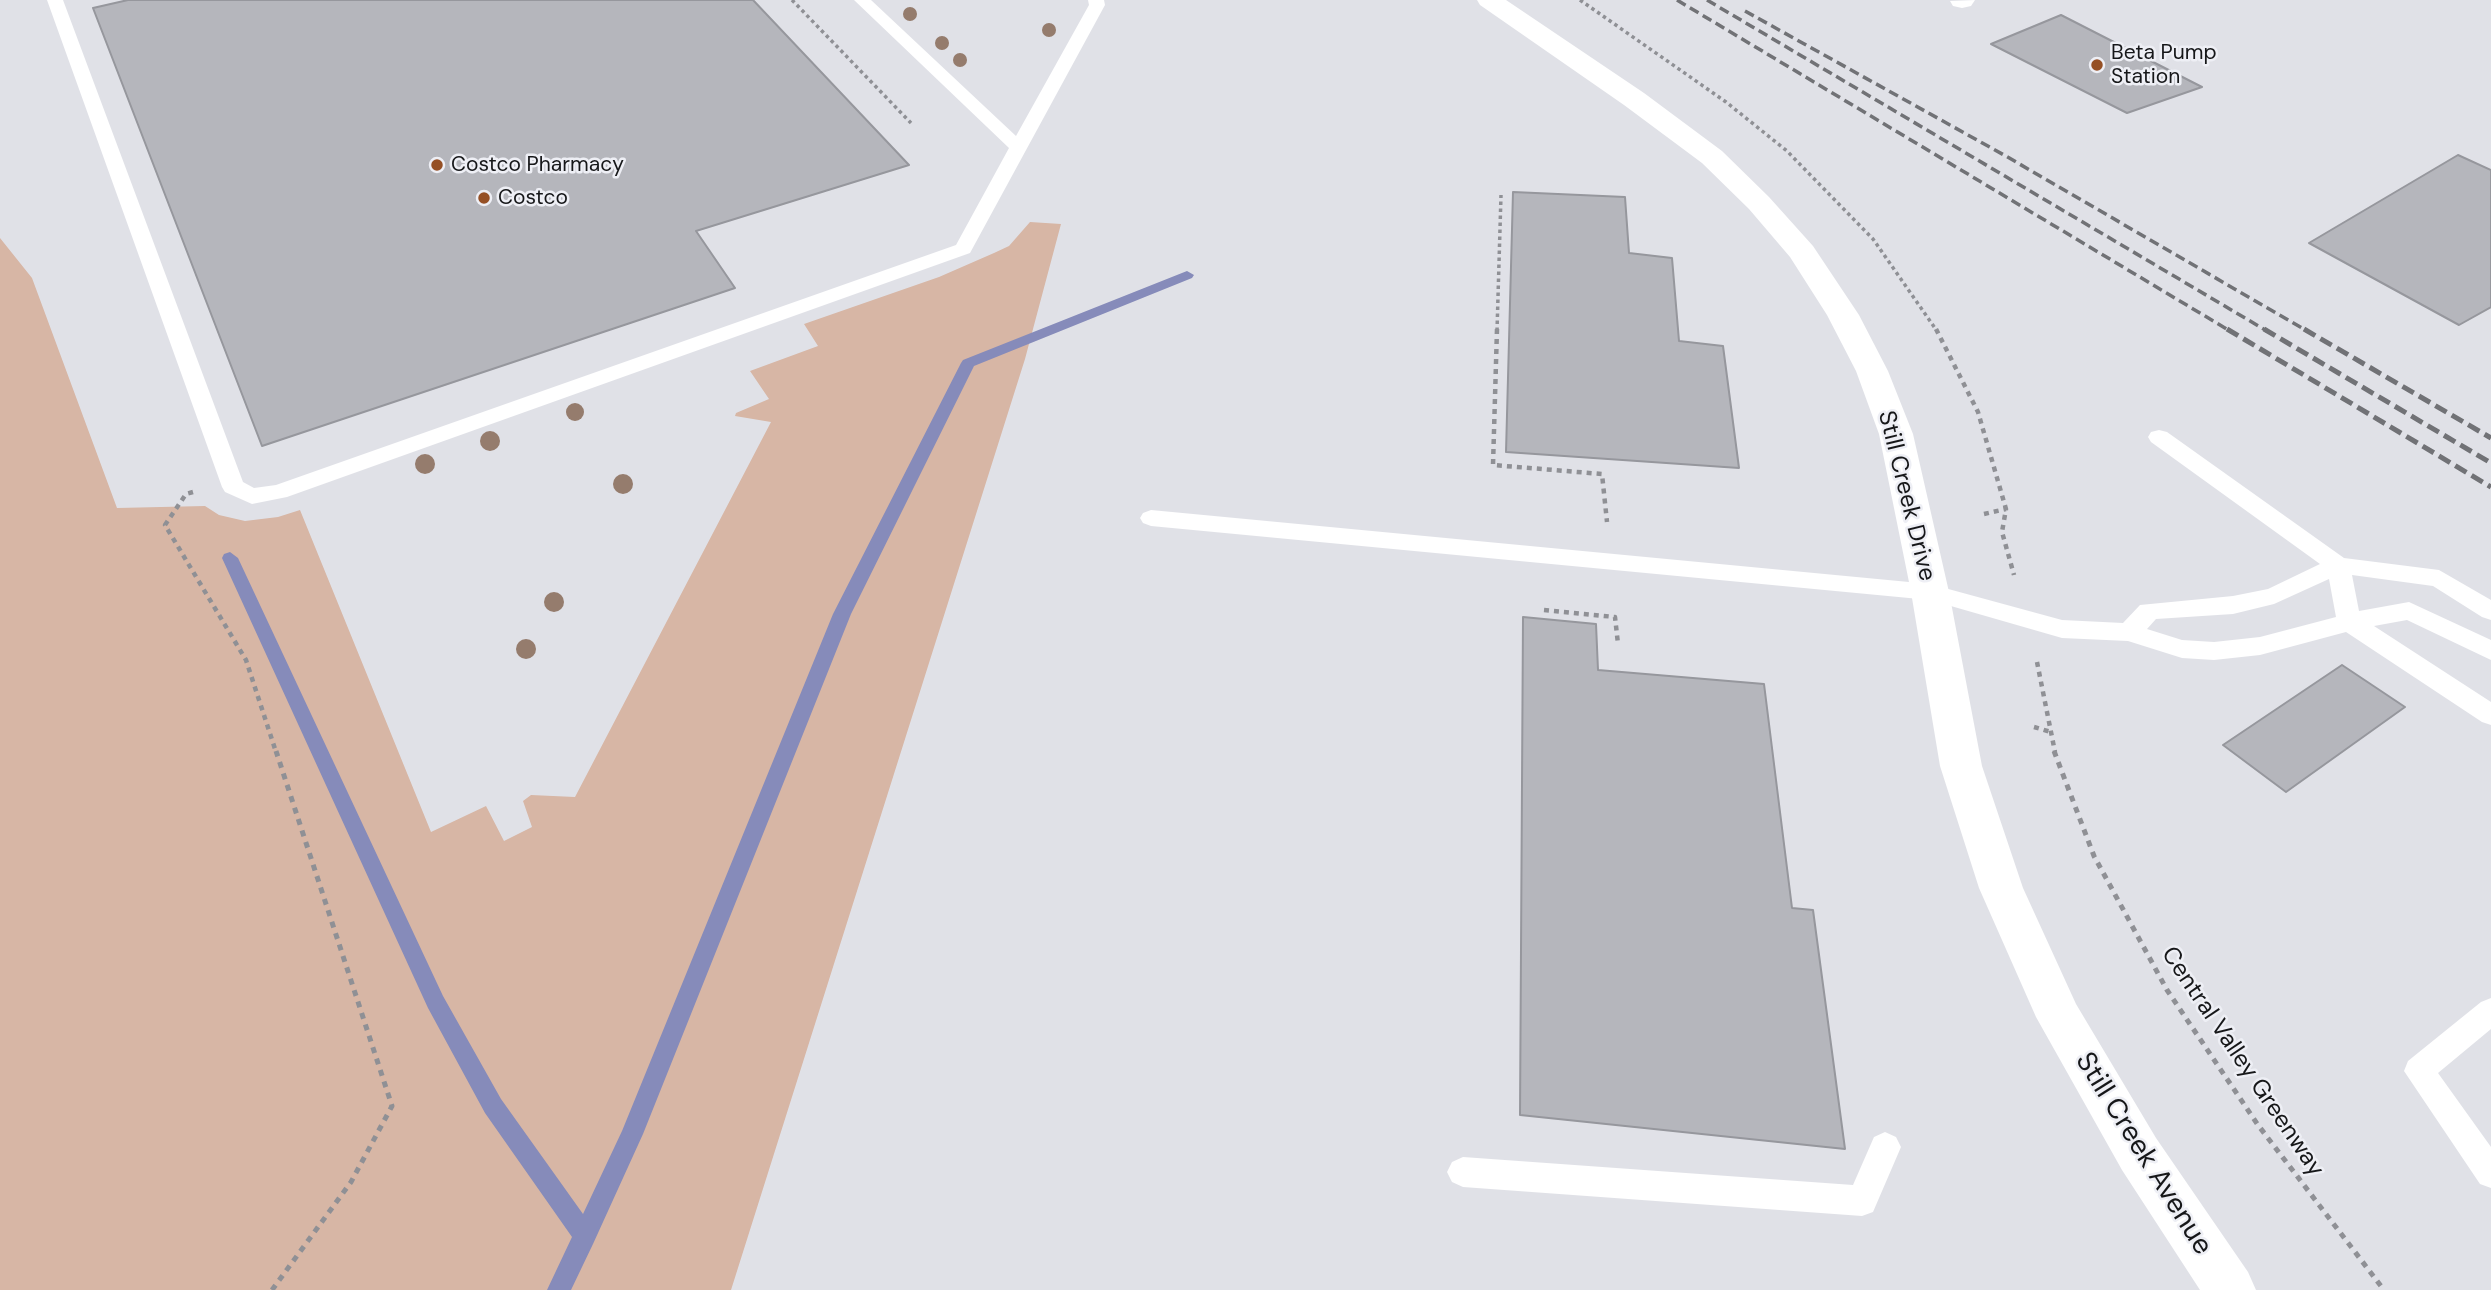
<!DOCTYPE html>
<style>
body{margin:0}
canvas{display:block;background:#e0e1e7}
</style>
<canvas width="2491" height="1290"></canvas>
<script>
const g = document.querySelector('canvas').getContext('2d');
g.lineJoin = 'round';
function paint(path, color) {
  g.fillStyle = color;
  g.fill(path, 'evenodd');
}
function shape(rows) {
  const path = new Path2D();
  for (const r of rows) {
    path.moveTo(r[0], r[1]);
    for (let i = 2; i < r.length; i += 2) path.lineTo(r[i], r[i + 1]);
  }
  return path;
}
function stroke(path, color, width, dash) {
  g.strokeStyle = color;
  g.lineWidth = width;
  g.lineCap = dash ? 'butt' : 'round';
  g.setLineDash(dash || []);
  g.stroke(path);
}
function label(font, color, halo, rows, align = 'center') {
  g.font = font + ' "DM Sans",sans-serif';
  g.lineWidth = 5;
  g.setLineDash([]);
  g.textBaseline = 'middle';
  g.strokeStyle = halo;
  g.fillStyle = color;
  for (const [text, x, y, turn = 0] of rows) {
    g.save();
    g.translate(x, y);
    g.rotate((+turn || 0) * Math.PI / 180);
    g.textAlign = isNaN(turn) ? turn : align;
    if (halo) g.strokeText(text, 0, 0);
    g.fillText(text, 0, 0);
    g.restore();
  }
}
const green = shape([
 [1030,222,1061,224,1025,359,731,1290,0,1290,0,238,32,278,117,508,205,506,219,515,245,521,278,517,300,510,431,832,486,806,504,841,532,827,523,801,531,795,575,797,771,422,735,416,736,413,769,399,750,371,818,346,804,324,939,277,994,253,1009,246]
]);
const stream = shape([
 [1187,271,1194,275,1192,278,974,366,851,614,643,1134,593,1244,571,1290,547,1290,572,1237,485,1113,428,1008,222,558,224,554,230,552,238,558,443,996,501,1099,583,1214,622,1131,833,614,961,363,963,360,1187,271]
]);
const building = shape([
 [128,0,753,0,909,165,696,231,735,288,262,446,93,8,128,0],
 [2061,15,2202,87,2127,113,1991,44,2061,15],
 [2458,155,2491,170,2491,307,2459,325,2309,243,2458,155],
 [1513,192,1625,197,1629,253,1672,258,1679,341,1723,346,1739,468,1506,452,1513,192],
 [1523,617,1596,624,1598,670,1764,684,1792,908,1813,910,1845,1149,1520,1115,1523,617],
 [2342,665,2405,707,2286,792,2223,745,2342,665]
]);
const pathFar2 = shape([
 [792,0,911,123],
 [1580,0,1726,102,1787,151,1873,239,1937,331],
 [1497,331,1501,195]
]);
const pathFar1 = shape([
 [1497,329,1493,465,1602,474,1607,522],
 [1936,329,1978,412,2006,509,2002,532,2014,575],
 [193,492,186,494,165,525,246,660,276,752],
 [1984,514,2006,509],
 [1544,610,1615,617,1618,644],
 [2037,662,2055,752],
 [2034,727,2051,732]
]);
const path = shape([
 [2054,751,2094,856,2167,990,2258,1125,2384,1290],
 [272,1290,351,1182,392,1106,276,751]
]);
const lane = shape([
 [47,0,63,0,243,482,254,488,276,485,956,245,1009,148,854,0,871,0,1016,136,1089,5,1088,0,1104,0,1105,5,970,253,287,497,252,504,225,492,222,487,47,0],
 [2159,430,2167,432,2344,558,2439,570,2491,600,2491,620,2482,617,2433,586,2352,575,2359,611,2409,602,2491,640,2491,660,2407,620,2374,626,2491,702,2491,725,2482,722,2346,632,2260,655,2214,660,2182,658,2128,641,2062,638,1930,600,1151,526,1143,523,1140,518,1143,513,1151,510,1930,584,2062,620,2123,623,2140,605,2233,596,2268,589,2320,564,2151,442,2148,437,2151,432,2159,430],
 [2329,579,2336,617,2260,637,2214,642,2182,640,2147,629,2156,619,2233,614,2274,604,2329,579],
 [2491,998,2491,1029,2438,1073,2491,1147,2491,1188,2480,1184,2404,1071,2408,1061,2481,1002,2491,998],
 [1885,1132,1896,1137,1901,1147,1873,1212,1862,1216,1463,1187,1452,1182,1447,1172,1452,1162,1463,1157,1853,1185,1874,1137,1885,1132]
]);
const street = shape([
 [1975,0,1971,6,1962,8,1953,6,1950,1,1975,0]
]);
const secondary = shape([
 [1477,0,1506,0,1644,93,1722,151,1769,197,1813,246,1859,315,1888,371,1913,434,1949,592,1982,766,2023,888,2076,1004,2156,1138,2248,1272,2256,1290,2200,1290,2122,1170,2036,1017,1979,888,1940,766,1911,592,1879,434,1856,371,1827,315,1790,257,1749,209,1702,163,1624,105,1480,5,1477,0]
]);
const railFar1 = shape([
 [1677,0,2230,331],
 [1707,0,2267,331],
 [1745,11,2004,155,2307,331]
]);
const rail = shape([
 [2227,329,2491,487],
 [2264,329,2491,463],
 [2304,329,2491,438]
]);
const trees = [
 [910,14,7],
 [1049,30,7],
 [942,43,7],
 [960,60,7],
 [575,412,9],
 [490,441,10],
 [425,464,10],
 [623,484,10],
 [554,602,10],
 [526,649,10]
];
const markers = [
 [2097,65,7,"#955025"],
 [437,165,7,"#955025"],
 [484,198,7,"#955025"]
];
const farPoinames = [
 ["Beta Pump",2111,53],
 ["Station",2111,77],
 ["Costco Pharmacy",451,165],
 ["Costco",498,198]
];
const streetNames = [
 ["Still Creek Drive",1906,496,76],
 ["Central Valley Greenway",2242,1062,56]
];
const nearStreetnames = [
 ["Still Creek Avenue",2143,1154,58]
];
paint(green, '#d7b6a5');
paint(stream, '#868bba');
paint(building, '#b5b6bc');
stroke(building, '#96979d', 2);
stroke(pathFar2, '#8f9095', 3.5, [3.5, 3.5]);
stroke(pathFar1, '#8f9095', 4.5, [5, 5]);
stroke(path, '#8f9095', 5, [6, 6]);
paint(lane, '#fff');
paint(street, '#fff');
paint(secondary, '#fff');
stroke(railFar1, '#717276', 3.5, [10, 5]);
stroke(rail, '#717276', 5, [13, 6]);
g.fillStyle = '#957c6d';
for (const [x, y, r] of trees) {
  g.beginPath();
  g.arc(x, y, r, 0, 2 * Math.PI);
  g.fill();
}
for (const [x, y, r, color] of markers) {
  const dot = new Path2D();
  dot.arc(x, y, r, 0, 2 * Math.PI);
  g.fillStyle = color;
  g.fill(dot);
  stroke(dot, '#eeeff5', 2.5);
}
label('21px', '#161719', '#eeeff5', farPoinames, 'left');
label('24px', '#161719', '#eeeff5', streetNames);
label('28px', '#161719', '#eeeff5', nearStreetnames);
</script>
